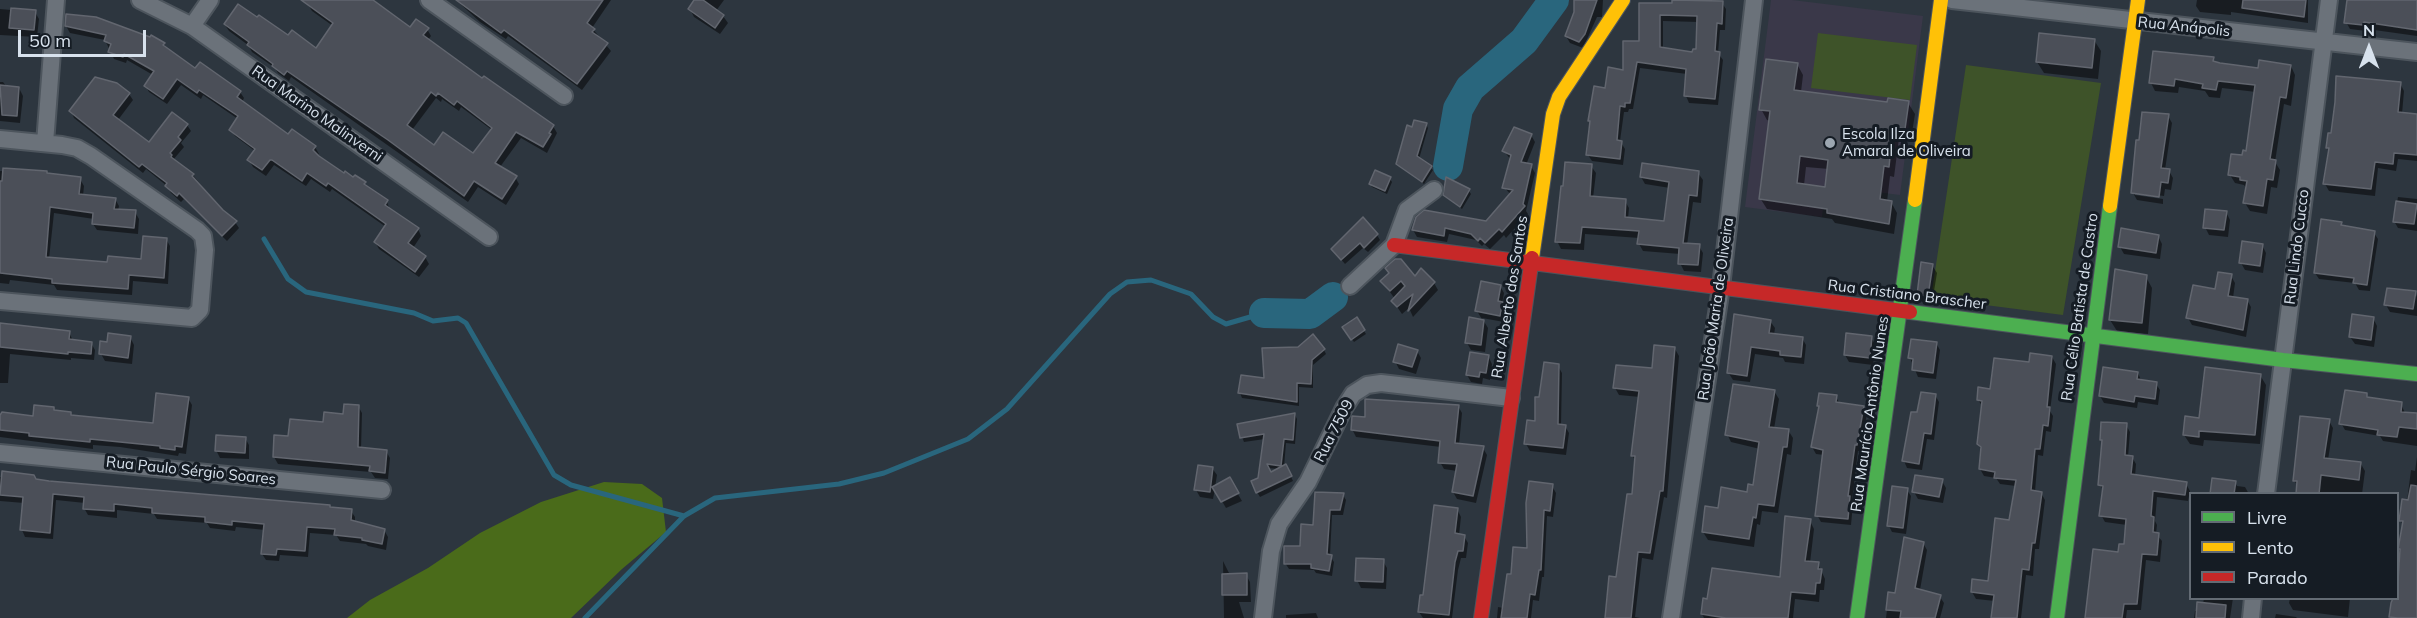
<!DOCTYPE html>
<meta charset="utf-8">
<style>
body{margin:0}
#map{position:relative;width:2417px;height:618px;overflow:hidden;background:#2d363f;font-family:Mulish,sans-serif}
canvas{display:block}
.legend{position:absolute;left:2189px;top:492px;width:210px;height:108px;box-sizing:border-box;background:#151c24;border:2px solid #636b74;margin:0;padding:8px 10px;list-style:none;font-size:18px;color:#d8e2ed}
.legend li{display:flex;align-items:center;gap:12px;height:30px}
.legend b{width:30px;border:2px solid #636b74}
.north{position:absolute;left:2339px;top:18px;width:60px;height:60px;-webkit-text-stroke:4px #151c24;paint-order:stroke;rotate:0deg;font-size:16px;font-weight:700;line-height:24px;text-align:center;color:#d8e2ed}
.north::after{content:'';display:block;margin:auto;width:21px;height:27px;background:#d8e2ed;clip-path:polygon(50% 0,100% 100%,50% 72%,0 100%)}
.scale{position:absolute;left:18px;top:30px;width:128px;height:27px;box-sizing:border-box;border:3px solid #d8e2ed;border-top:0;padding-left:8px;font-size:18px;line-height:21px;white-space:nowrap;color:#d8e2ed;-webkit-text-stroke:4px #151c24;paint-order:stroke}
</style>
<div id="map">
<canvas width="2417" height="618"></canvas>
<ul class="legend">
<li><b style="height:8px;background:#4caf50"></b>Livre</li>
<li><b style="height:8px;background:#ffc107"></b>Lento</li>
<li><b style="height:8px;background:#c62828"></b>Parado</li>
</ul>
<div class="north">N</div>
<div class="scale">50 m</div>
</div>
<script>
const g = document.querySelector('canvas').getContext('2d');
g.lineJoin = 'round';
function paint(path, color) {
  g.fillStyle = color;
  g.fill(path, 'evenodd');
}
function shape(rows) {
  const path = new Path2D();
  for (const r of rows) {
    path.moveTo(r[0], r[1]);
    for (let i = 2; i < r.length; i += 2) path.lineTo(r[i], r[i + 1]);
  }
  return path;
}
function stroke(path, color, width, dash) {
  g.strokeStyle = color;
  g.lineWidth = width;
  g.lineCap = dash ? 'butt' : 'round';
  g.setLineDash(dash || []);
  g.stroke(path);
}
function label(font, color, halo, rows, align = 'center') {
  g.font = font + ' Mulish,sans-serif';
  g.lineWidth = 6;
  g.setLineDash([]);
  g.textBaseline = 'middle';
  g.strokeStyle = halo;
  g.fillStyle = color;
  for (const [text, x, y, turn = 0] of rows) {
    g.save();
    g.translate(x, y);
    g.rotate((+turn || 0) * Math.PI / 180);
    g.textAlign = isNaN(turn) ? turn : align;
    if (halo) g.strokeText(text, 0, 0);
    g.fillText(text, 0, 0);
    g.restore();
  }
}
const education = shape([
 [1771,0,1792,0,1923,16,1900,195,1826,186,1822,217,1745,207]
]);
const green = shape([
 [1818,33,1917,45,1910,100,1811,88],
 [1966,65,2101,83,2063,315,1931,298]
]);
const forest = shape([
 [604,482,642,484,662,498,666,532,622,569,571,618,347,618,370,600,428,568,480,533,541,502]
]);
const shadow = shape([
 [311,0,370,0,411,29,427,29,431,36,428,40,483,81,553,126,557,133,547,153,521,138,500,167,515,177,519,184,506,205,478,187,468,202,291,77,289,81,278,73,275,68,252,52,248,45,229,31,225,25,289,37,316,50,333,26,312,11,308,4],
 [436,98,441,102,442,99,459,111,461,107,492,130,474,155,435,147,412,130],
 [456,0,611,0,592,28,611,51,582,90,508,36,506,39,480,22],
 [696,0,724,0,716,11,723,16,728,23,720,34,694,17,690,9],
 [1576,0,1603,0,1602,17,1597,17,1583,48,1570,43,1566,36,1575,12],
 [1674,0,1722,3,1726,9,1725,30,1720,30,1718,53,1723,60,1718,105,1689,103,1686,96,1687,74,1640,68,1633,109,1629,109,1628,112,1624,112,1620,141,1625,149,1623,165,1592,161,1588,155,1606,89,1624,72,1641,42,1641,4,1673,4],
 [1663,21,1698,22,1697,51,1694,53,1663,49],
 [2197,0,2308,0,2308,23,2231,12,2231,15,2200,12,2196,6],
 [2349,0,2417,0,2417,36,2367,29,2366,31,2350,29,2346,22],
 [0,9,35,12,39,19,37,37,0,35],
 [66,26,164,44,168,51,196,71,240,92,244,98,242,102,288,136,315,147,319,154,317,157,344,176,364,183,367,188,387,202,390,210,418,229,421,236,413,248,425,257,429,264,419,277,379,249,375,242,386,227,332,189,330,192,311,179,306,186,274,165,266,176,253,167,249,160,255,151,235,136,231,130,238,119,203,95,201,99,181,85,167,104,149,92,146,86,153,75,127,60,126,63,114,59,105,40,70,33],
 [2094,40,2101,51,2098,79,2044,73,2037,62],
 [2213,59,2216,63,2259,69,2291,66,2295,75,2291,106,2284,104,2275,162,2280,170,2277,188,2271,187,2267,214,2250,211,2245,203,2246,188,2244,185,2235,183,2230,175,2247,152,2256,92,2222,88,2220,98,2209,97,2205,91,2179,87,2178,93,2155,91,2151,83],
 [1797,64,1803,75,1801,92,1888,104,1908,103,1915,114,1911,139,1899,138,1894,177,1890,176,1887,202,1891,202,1897,213,1894,234,1835,223,1832,219,1767,209,1760,198,1770,121,1767,120,1761,109],
 [1806,167,1829,169,1826,189,1804,185],
 [0,82,3,82,7,87,19,88,23,96,20,123,0,121],
 [2400,83,2404,91,2402,114,2417,116,2417,161,2398,159,2396,171,2378,168,2375,196,2329,191,2325,184,2330,152,2327,148],
 [129,94,133,100,118,120,149,144,187,125,191,131,181,143,184,147,173,160,193,175,222,211,235,222,239,228,227,241,184,199,181,202,171,193,167,186,146,169,143,173,74,118,71,111],
 [2168,116,2172,123,2165,170,2169,171,2173,178,2171,190,2165,189,2164,196,2135,192,2135,195,2163,199,2163,204,2137,200,2133,193],
 [1426,124,1428,128,1419,159,1433,170,1424,184,1398,164,1413,129],
 [1531,135,1535,142,1526,165,1531,166,1535,173,1526,211,1528,214,1506,238,1504,235,1490,249,1484,244,1482,246,1476,240,1449,234,1447,242,1417,237,1413,230,1486,223,1511,195,1504,187,1511,160,1504,151],
 [1591,166,1596,173,1593,198,1625,201,1629,208,1628,219,1665,223,1670,188,1645,184,1641,177,1698,173,1703,180,1701,203,1693,202,1687,245,1699,246,1703,253,1701,272,1684,271,1680,263,1680,254,1643,251,1639,244,1639,238,1585,234,1584,250,1561,249,1557,241],
 [0,171,80,179,84,186,83,196,115,199,119,206,118,211,135,212,139,219,138,234,97,230,93,224,94,219,54,213,49,259,109,264,142,261,166,239,170,246,168,284,133,281,132,295,57,290,54,285,10,280,9,284,0,283],
 [1390,179,1392,182,1387,194,1372,187,1370,184],
 [1469,191,1471,194,1462,209,1444,195],
 [2398,197,2417,199,2417,231,2398,228,2394,221],
 [2226,212,2230,220,2228,237,2209,235,2205,227],
 [2341,223,2343,227,2374,233,2378,239,2370,291,2359,290,2355,283,2319,279,2315,273],
 [1377,235,1380,240,1368,252,1363,248,1345,264,1333,250],
 [2158,236,2162,244,2160,259,2124,254,2120,247],
 [2262,245,2266,253,2263,273,2245,270,2241,263],
 [1932,265,1937,273,1932,303,1922,302,1918,294],
 [1390,274,1434,283,1438,290,1413,317,1409,308,1402,314,1393,301,1395,299,1382,281],
 [2231,276,2235,283,2233,298,2247,300,2251,307,2246,337,2192,325,2188,318],
 [2146,277,2152,288,2148,334,2117,331,2110,320],
 [1500,286,1504,293,1502,304,1506,311,1504,322,1482,318,1488,328,1485,352,1471,350,1467,343,1483,321,1477,311],
 [2415,293,2417,297,2417,316,2390,312,2386,305],
 [2373,318,2377,326,2374,347,2355,344,2350,337],
 [1356,319,1366,334,1354,342,1344,328],
 [1770,321,1775,328,1774,335,1802,338,1806,345,1804,364,1785,362,1783,358,1755,354,1750,382,1733,380,1728,372],
 [0,325,69,332,73,341,91,343,95,350,94,360,71,358,71,360,10,354,8,383,0,383],
 [130,337,134,345,132,364,105,361,101,354,109,343],
 [1871,338,1876,345,1873,365,1849,362,1845,355],
 [1936,343,1940,350,1936,379,1918,377,1910,358],
 [1675,349,1679,356,1667,498,1664,497,1653,560,1642,558,1635,617,1640,618,1607,618,1634,496,1636,462,1632,455,1640,397,1619,395,1615,388,1654,370],
 [1324,350,1326,354,1313,365,1313,388,1299,387,1299,406,1242,398,1240,393],
 [1417,351,1421,358,1416,374,1399,369,1395,361],
 [1488,356,1492,364,1490,380,1483,378,1482,384,1471,382,1467,375],
 [2052,357,2056,364,2050,411,2053,416,2051,432,2046,431,2043,456,2038,455,2035,492,2041,493,2045,500,2039,549,2035,549,2033,576,2026,575,2021,618,1993,618,1995,601,1976,599,1972,592,1989,583,2010,521,2016,486,2000,484,1996,478,1984,476,1980,469,1982,451,1978,444,1983,407,1978,400,2030,363],
 [1558,366,1562,373,1561,426,1565,426,1569,433,1566,455,1530,451,1526,444,1536,423,1540,398],
 [2138,373,2141,380,2156,384,2160,390,2158,405,2138,402,2137,408,2104,403,2100,396],
 [2260,375,2266,385,2260,444,2204,440,2203,446,2190,444,2184,435,2200,419],
 [1774,391,1779,399,1774,429,1788,430,1793,438,1791,455,1787,454,1778,513,1762,511,1760,525,1757,524,1754,547,1708,540,1703,532,1719,510,1748,493,1755,487,1760,449,1731,442,1727,434],
 [1935,395,1939,402,1934,440,1927,439,1922,470,1907,468,1904,461],
 [2367,395,2369,399,2401,404,2405,413,2417,415,2417,446,2383,441,2380,436,2345,430,2341,423],
 [1836,397,1840,404,1863,408,1867,414,1860,451,1858,451,1852,501,1853,504,1851,525,1821,522,1817,515,1824,455,1816,454,1812,447,1820,408,1818,406],
 [188,398,192,405,186,454,179,453,178,456,120,447,93,445,93,449,0,437,0,415,34,417,53,408,55,412,70,413,72,416,154,424],
 [358,406,362,413,361,449,386,451,390,458,388,479,375,478,371,472,278,464,274,457,290,437,344,415],
 [1458,406,1462,413,1459,445,1483,448,1487,455,1476,503,1457,499,1453,492,1457,471,1444,469,1440,462,1441,447,1356,437,1352,429],
 [1295,415,1297,419,1295,444,1286,443,1284,467,1286,466,1293,481,1260,497,1257,492,1265,439,1244,442,1242,437],
 [1268,468,1279,469,1271,473],
 [2329,421,2333,428,2328,460,2361,464,2365,471,2362,494,2297,494,2298,487,2294,480],
 [2126,425,2130,432,2128,457,2132,457,2136,464,2135,477,2186,484,2190,491,2188,501,2157,497,2155,521,2157,525,2156,534,2162,541,2160,562,2146,560,2141,610,2127,610,2126,618,2085,618,2120,553,2126,546,2127,525,2105,522,2101,515,2104,491,2100,485,2104,444,2101,440],
 [245,438,249,445,249,459,220,458,216,450],
 [2417,457,2417,618,2391,618,2398,598,2398,558,2404,526,2400,520,2407,501,2411,470,2415,471],
 [1212,468,1217,475,1215,487,1229,479,1242,501,1226,508,1215,489,1213,499,1200,497,1196,490],
 [0,477,351,511,355,517,355,522,384,530,388,537,386,550,368,546,366,544,340,541,336,535,310,533,308,557,280,555,279,561,266,560,262,554,265,530,236,527,235,531,210,528,207,523,157,519,154,514,117,510,117,518,88,515,84,508,85,503,56,500,53,539,25,537,22,530,24,503,0,501],
 [1942,481,1946,488,1943,503,1918,499,1914,492],
 [2235,482,2237,486,2245,487,2249,494,2212,494],
 [1552,486,1556,493,1553,517,1547,516,1544,577,1542,577,1539,601,1533,600,1531,618,1497,618,1498,607,1504,608,1512,576,1529,550],
 [1907,490,1911,496,1906,534,1892,532,1889,526],
 [1343,495,1346,500,1343,515,1332,515,1330,556,1334,562,1332,576,1316,573,1314,570,1289,569,1285,563,1301,548,1315,527],
 [1457,509,1461,517,1459,535,1464,536,1468,543,1466,558,1461,558,1458,570,1452,618,1423,618,1419,612,1424,597],
 [1810,521,1814,529,1810,563,1818,564,1825,579,1824,590,1820,590,1819,602,1795,599,1793,618,1704,618,1702,614,1781,579],
 [1923,543,1927,550,1920,590,1940,597,1944,603,1940,618,1886,618,1889,594,1896,594],
 [1223,561,1230,575,1246,575,1250,582,1251,602,1239,602,1244,618,1224,618],
 [1383,561,1387,568,1386,589,1361,588,1357,580],
 [2204,598,2233,598,2230,618,2194,618,2195,611,2198,611,2203,604],
 [2290,598,2350,598,2348,617,2293,610,2289,603],
 [1316,613,1318,618,1286,618,1286,615],
 [2276,614,2296,617,2297,618,2275,618]
]);
const stream = shape([
 [264,239,288,279,306,292,414,313,433,321,458,318,466,323,554,475,571,485,684,516],
 [585,618,684,516,715,498,839,484,884,473,968,439,1007,409,1110,294,1127,282,1151,280,1191,294,1213,317,1226,324,1264,313]
]);
const river = shape([
 [1448,166,1458,109,1470,88,1524,41,1554,0],
 [1264,313,1310,314,1333,297]
]);
const building = shape([
 [301,0,373,0,410,27,416,19,429,28,423,35,482,78,484,76,554,125,549,133,551,134,543,147,516,132,495,163,517,176,502,199,474,181,464,196,388,140,287,71,284,75,272,66,273,64,247,45,249,42,224,24,238,4,257,17,259,15,288,35,292,30,316,48,333,23,301,0],
 [431,92,436,96,438,93,454,105,457,101,492,128,473,153,443,132,434,145,407,125,431,92],
 [456,0,603,0,587,23,595,29,592,32,608,43,577,84,504,30,501,33,456,0],
 [694,0,703,0,724,15,715,28,688,9,694,0],
 [1574,0,1597,0,1585,34,1579,42,1565,36,1574,12,1574,0],
 [1672,0,1723,1,1722,24,1717,23,1715,51,1720,52,1715,99,1684,96,1686,69,1637,62,1630,103,1625,103,1625,107,1620,106,1617,140,1622,141,1620,159,1586,155,1590,121,1588,121,1594,86,1605,88,1608,67,1623,70,1623,41,1639,41,1639,3,1672,3,1672,0],
 [1660,15,1697,16,1696,49,1693,49,1692,52,1660,47,1660,15],
 [2243,0,2306,0,2304,17,2242,8,2243,0],
 [2347,0,2417,0,2417,30,2364,22,2363,25,2344,23,2347,0],
 [11,8,36,10,34,30,9,28,11,8],
 [66,14,96,17,150,37,151,35,165,43,163,45,195,68,200,62,241,91,237,97,288,134,292,129,316,146,313,150,319,156,344,173,345,171,353,177,355,175,366,182,364,184,388,200,385,205,419,228,408,243,426,256,415,272,374,242,386,224,328,183,326,186,307,173,302,181,272,160,270,160,262,170,247,160,255,149,229,130,238,116,199,90,197,93,177,79,163,99,144,86,154,71,124,54,123,57,108,52,111,44,104,41,106,35,65,26,66,14],
 [2039,33,2095,39,2092,68,2036,62,2039,33],
 [2153,51,2214,57,2213,61,2220,63,2258,68,2259,60,2291,65,2286,98,2280,97,2270,159,2276,160,2273,180,2267,179,2263,206,2243,203,2247,181,2240,180,2240,177,2228,175,2231,154,2242,155,2243,150,2246,151,2255,85,2218,81,2216,90,2202,88,2203,84,2175,79,2174,86,2149,83,2153,51],
 [1766,59,1798,63,1794,90,1887,102,1888,98,1909,101,1905,129,1893,127,1889,167,1884,166,1880,199,1892,201,1889,224,1827,213,1827,209,1759,199,1770,111,1759,110,1766,59],
 [1800,156,1828,160,1825,187,1797,183,1800,156],
 [2336,76,2401,82,2398,112,2417,114,2417,155,2394,153,2393,164,2375,162,2371,189,2323,184,2329,148,2326,148,2328,133,2331,133,2335,102,2336,76],
 [95,77,117,83,130,93,113,115,149,142,172,112,188,124,178,137,181,140,170,153,172,155,171,157,194,174,192,176,223,210,237,221,222,236,179,193,177,196,165,186,167,183,142,164,139,167,69,111,95,77],
 [0,85,19,87,17,116,2,115,0,85],
 [2142,112,2169,114,2161,168,2170,169,2168,183,2161,182,2159,197,2131,193,2136,140,2139,140,2142,112],
 [1414,120,1427,123,1417,156,1432,166,1422,182,1396,164,1407,125,1412,127,1414,120],
 [1514,127,1532,134,1521,162,1532,164,1523,204,1525,206,1502,232,1499,229,1485,243,1480,238,1478,241,1471,234,1445,228,1444,236,1412,230,1416,217,1424,210,1486,221,1513,190,1502,188,1511,155,1502,151,1514,127],
 [1565,162,1592,164,1590,196,1626,199,1625,217,1664,221,1669,182,1640,177,1642,163,1699,171,1697,196,1689,195,1683,243,1700,244,1698,265,1678,264,1679,248,1637,244,1639,231,1582,227,1580,243,1555,242,1561,186,1563,186,1565,162],
 [3,168,47,171,47,173,81,177,79,194,116,198,114,209,136,210,134,228,92,224,93,213,50,207,46,257,107,262,108,256,141,259,143,236,167,238,164,278,129,275,128,289,52,283,52,279,0,273,0,181,2,181,3,168],
 [1375,170,1391,177,1385,191,1369,184,1375,170],
 [1446,177,1470,189,1460,207,1443,195,1446,177],
 [2396,201,2417,204,2414,224,2393,222,2396,201],
 [2205,209,2227,211,2224,230,2203,228,2205,209],
 [1363,217,1378,234,1364,248,1360,243,1341,260,1331,249,1363,217],
 [2321,219,2342,222,2341,225,2375,231,2367,285,2353,283,2354,278,2314,273,2321,219],
 [2121,228,2159,235,2156,253,2118,247,2121,228],
 [2242,241,2263,244,2260,266,2239,263,2242,241],
 [1395,259,1401,259,1415,276,1421,268,1435,282,1408,311,1413,294,1397,307,1391,301,1405,286,1401,281,1390,291,1380,281,1389,273,1385,268,1395,259],
 [1921,262,1933,264,1928,296,1917,295,1921,262],
 [2115,269,2147,275,2142,323,2109,320,2115,269],
 [2218,272,2232,274,2228,296,2248,299,2243,330,2186,318,2193,285,2215,289,2218,272],
 [1481,281,1501,285,1498,301,1503,302,1500,316,1475,311,1481,281],
 [2387,288,2416,291,2413,309,2384,305,2387,288],
 [1734,314,1771,320,1769,333,1803,337,1801,357,1780,355,1780,351,1751,347,1747,376,1727,373,1734,314],
 [2352,314,2374,317,2371,340,2349,337,2352,314],
 [1357,317,1365,330,1351,340,1342,327,1357,317],
 [1469,317,1484,320,1481,345,1465,343,1469,317],
 [0,323,70,331,69,339,92,342,91,354,68,352,68,354,0,347,0,323],
 [108,333,131,336,128,358,99,354,100,341,107,342,108,333],
 [1846,333,1872,336,1870,358,1844,355,1846,333],
 [1313,334,1325,349,1312,360,1311,384,1297,383,1297,402,1238,393,1241,375,1264,378,1262,348,1298,347,1313,334],
 [1911,339,1937,342,1933,373,1912,370,1913,359,1908,358,1911,339],
 [1398,344,1418,350,1412,367,1393,362,1398,344],
 [1654,345,1675,347,1663,491,1660,491,1650,553,1638,552,1631,618,1605,618,1609,576,1616,577,1627,494,1632,494,1635,456,1631,456,1639,391,1613,388,1616,365,1652,368,1654,345],
 [1470,352,1489,355,1486,373,1480,372,1479,377,1466,375,1470,352],
 [2030,353,2052,356,2047,407,2050,407,2048,426,2043,425,2040,449,2035,449,2031,490,2042,492,2035,543,2032,543,2029,570,2022,569,2017,618,1991,618,1994,595,1971,592,1972,579,1988,581,1995,518,2009,520,2016,480,1994,478,1995,472,1979,469,1981,447,1977,444,1982,401,1977,400,1978,387,1990,389,1994,358,2029,362,2030,353],
 [1544,362,1559,364,1558,424,1566,425,1563,448,1524,444,1527,420,1535,421,1535,397,1539,397,1544,362],
 [2103,367,2138,372,2137,379,2157,382,2155,399,2135,396,2134,402,2099,396,2103,367],
 [2205,367,2261,374,2255,435,2199,431,2199,437,2183,435,2185,416,2199,418,2205,367],
 [1733,384,1775,390,1769,427,1789,429,1787,447,1783,447,1774,506,1758,504,1756,518,1753,517,1749,539,1702,532,1705,506,1718,508,1721,487,1747,492,1748,484,1753,485,1759,442,1725,435,1733,384],
 [2345,390,2367,393,2367,397,2402,402,2401,412,2417,413,2417,429,2399,427,2397,437,2377,435,2378,430,2339,424,2345,390],
 [1921,392,1936,394,1931,434,1924,433,1919,464,1902,461,1911,412,1917,412,1921,392],
 [156,393,189,397,182,447,175,446,175,450,160,448,160,446,90,439,90,442,29,436,29,433,0,430,0,415,2,412,33,416,34,405,54,407,54,410,71,412,71,415,153,423,156,393],
 [1819,393,1837,395,1836,402,1864,406,1857,445,1855,445,1848,496,1850,496,1848,519,1815,516,1823,450,1811,447,1819,406,1817,406,1819,393],
 [1365,399,1459,405,1455,443,1484,446,1473,496,1452,492,1457,464,1438,463,1440,441,1351,430,1352,416,1365,417,1365,399],
 [344,404,359,405,358,447,387,450,385,473,369,471,370,466,273,457,274,435,288,436,290,419,323,422,324,412,343,414,344,404],
 [1295,413,1293,440,1284,439,1281,466,1267,464,1271,472,1286,464,1292,476,1256,493,1251,481,1258,478,1264,434,1240,438,1237,424,1295,413],
 [2300,416,2330,419,2324,458,2361,462,2359,480,2321,475,2319,494,2296,494,2297,481,2293,481,2300,416],
 [2101,422,2127,423,2125,455,2133,456,2131,474,2187,482,2185,495,2153,491,2151,516,2154,517,2153,532,2159,533,2157,555,2142,554,2137,604,2124,604,2122,618,2085,618,2093,549,2118,552,2119,544,2124,544,2126,519,2099,516,2103,486,2098,485,2102,440,2100,440,2101,422],
 [216,435,246,437,245,453,215,451,216,435],
 [1198,465,1213,467,1210,492,1194,490,1198,465],
 [2,471,34,475,36,479,49,481,330,505,330,507,352,509,351,520,385,529,382,544,362,540,362,538,334,535,335,529,307,527,305,551,277,549,276,555,261,554,264,524,232,521,232,525,205,522,205,517,152,513,152,508,114,504,114,511,83,509,84,497,53,494,50,533,20,530,23,497,0,495,2,471],
 [1915,475,1943,479,1939,497,1912,492,1915,475],
 [1230,477,1239,493,1221,502,1212,487,1230,477],
 [2212,478,2236,481,2234,494,2210,494,2212,478],
 [1529,481,1553,484,1550,511,1544,510,1541,570,1539,570,1535,595,1530,594,1527,618,1501,618,1507,574,1511,574,1513,547,1527,548,1526,503,1529,481],
 [2411,485,2417,486,2417,618,2398,618,2389,617,2391,603,2393,598,2397,598,2400,549,2398,549,2403,521,2399,521,2402,499,2408,500,2411,485],
 [1892,486,1908,488,1903,528,1887,526,1892,486],
 [1315,492,1344,493,1340,510,1330,510,1327,554,1332,555,1329,571,1311,568,1311,564,1284,564,1284,546,1300,546,1301,524,1313,525,1315,492],
 [1434,505,1458,508,1455,533,1465,535,1463,551,1458,551,1455,562,1449,615,1418,612,1420,595,1423,595,1434,505],
 [1785,516,1811,519,1805,561,1819,562,1818,569,1822,569,1820,583,1816,583,1815,594,1791,592,1788,618,1726,618,1701,614,1703,598,1707,599,1712,568,1780,577,1785,516],
 [1904,537,1924,542,1915,588,1941,595,1935,618,1900,618,1901,611,1886,610,1888,592,1895,593,1904,537],
 [1356,558,1384,559,1383,582,1355,581,1356,558],
 [1247,573,1247,595,1222,595,1222,574,1247,573],
 [2197,602,2226,605,2225,618,2196,618,2197,602]
]);
const street = shape([
 [140,0,192,26,489,237],
 [429,0,564,96],
 [1952,0,2417,52],
 [192,26,210,0],
 [0,139,62,145,77,148,91,156,197,230,203,236,205,250,200,310,192,318,0,301],
 [45,143,56,0],
 [1350,286,1394,245,1407,210,1434,190],
 [0,453,382,490],
 [2266,494,2329,0],
 [1263,618,1271,551,1279,524,1308,482,1344,408,1353,394,1367,385,1381,383,1511,398],
 [1671,618,1721,287,1754,0],
 [2251,618,2253,598]
]);
const fast = shape([
 [1910,312,2283,360,2417,374],
 [1857,618,1915,200],
 [2057,618,2110,206]
]);
const slow = shape([
 [1915,200,1941,0],
 [2110,206,2138,0],
 [1532,258,1553,114,1559,97,1623,0]
]);
const jam = shape([
 [1394,245,1910,312],
 [1481,618,1532,258]
]);
const markers = [
 [1830,143,6,"#9ca6b0"]
];
const streetNames = [
 ["Rua Anápolis",2184,27,6],
 ["Rua Marino Malinverni",317,114,35],
 ["Rua Lindo Cucco",2297,247,-83],
 ["Rua Cristiano Brascher",1907,295,7],
 ["Rua Alberto dos Santos",1510,297,-81],
 ["Rua Célio Batista de Castro",2080,307,-82],
 ["Rua João Maria de Oliveira",1716,309,-82],
 ["Rua Maurício Antônio Nunes",1870,414,-82],
 ["Rua 7509",1334,431,-63],
 ["Rua Paulo Sérgio Soares",191,471,6]
];
const poiNames = [
 ["Escola Ilza",1842,134],
 ["Amaral de Oliveira",1842,151]
];
paint(education, '#3a3849');
paint(green, '#3e5329');
paint(forest, '#4a6b1a');
paint(shadow, '#0007');
stroke(stream, '#29667d', 5);
stroke(river, '#29667d', 30);
paint(building, '#4b4f58');
stroke(building, '#62666f', 1.5);
stroke(street, '#4d555d', 20);
stroke(fast, '#4d555d', 16);
stroke(slow, '#4d555d', 16);
stroke(jam, '#4d555d', 16);
stroke(street, '#6b727a', 16);
stroke(fast, '#4caf50', 14);
stroke(slow, '#ffc107', 14);
stroke(jam, '#c62828', 14);
for (const [x, y, r, color] of markers) {
  const dot = new Path2D();
  dot.arc(x, y, r, 0, 2 * Math.PI);
  g.fillStyle = color;
  g.fill(dot);
  stroke(dot, '#151c24', 2);
}
label('15px', '#d8e2ed', '#151c24', streetNames);
label('15px', '#d8e2ed', '#151c24', poiNames, 'left');
</script>
